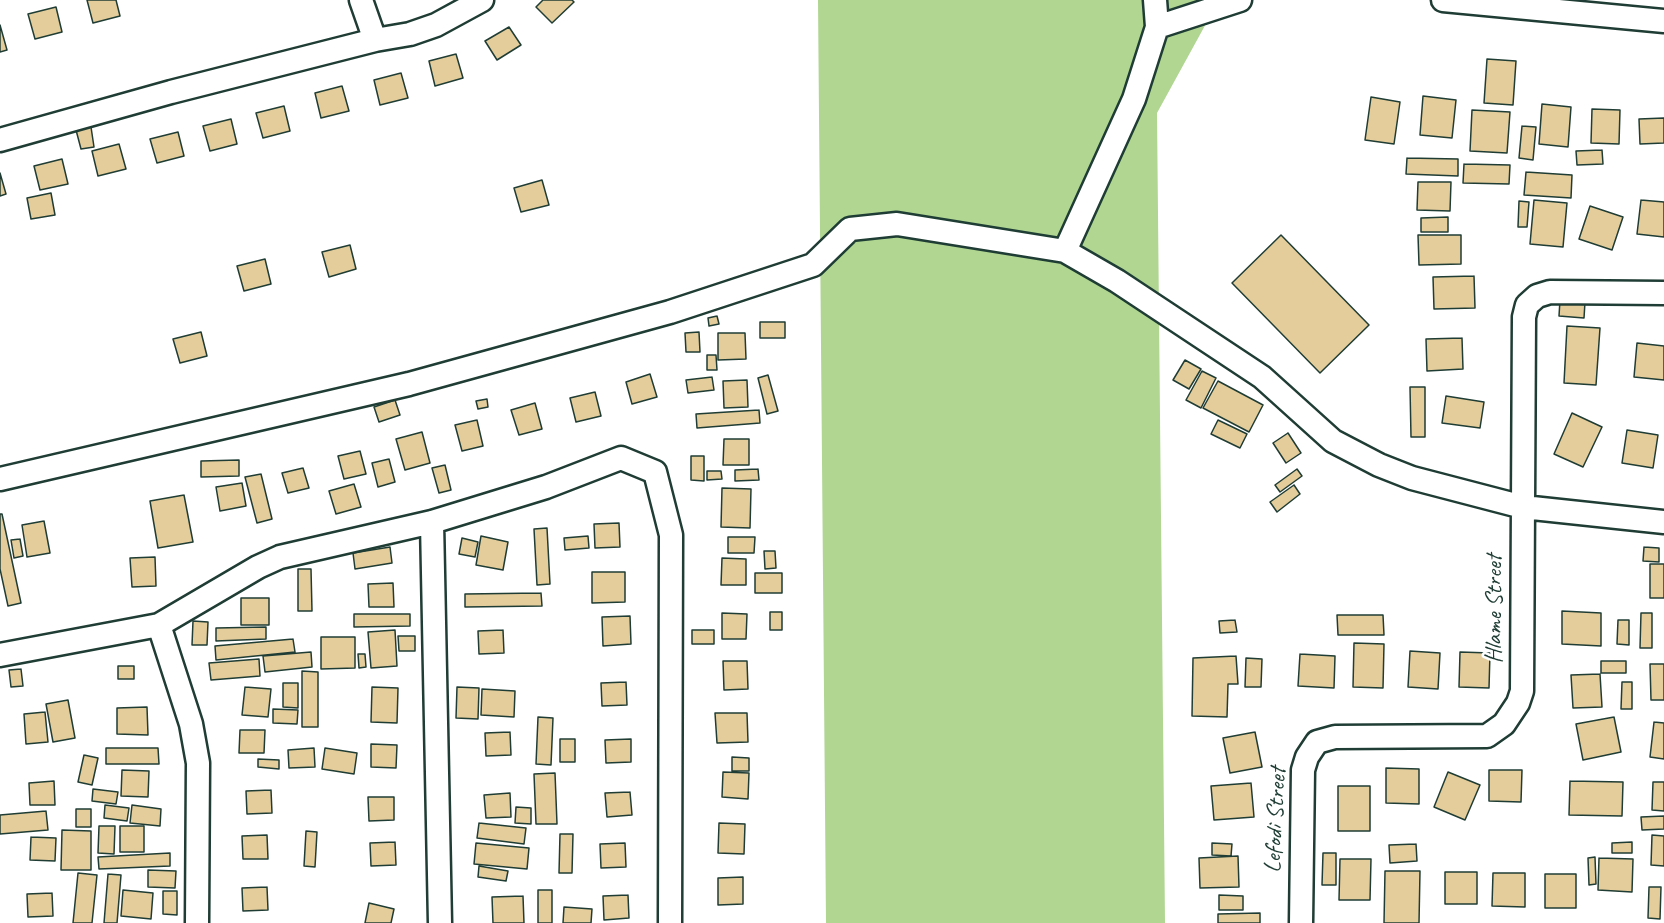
<!DOCTYPE html>
<style>
body{margin:0}
canvas{display:block;background:#fff}
</style>
<canvas width="1664" height="923"></canvas>
<script>
const g = document.querySelector('canvas').getContext('2d');
g.lineJoin = 'round';
function paint(path, color) {
  g.fillStyle = color;
  g.fill(path, 'evenodd');
}
function shape(rows) {
  const path = new Path2D();
  for (const r of rows) {
    path.moveTo(r[0], r[1]);
    for (let i = 2; i < r.length; i += 2) path.lineTo(r[i], r[i + 1]);
  }
  return path;
}
function stroke(path, color, width, dash) {
  g.strokeStyle = color;
  g.lineWidth = width;
  g.lineCap = dash ? 'butt' : 'round';
  g.setLineDash(dash || []);
  g.stroke(path);
}
function label(font, color, halo, rows, align = 'center') {
  g.font = font + ' Caveat,sans-serif';
  g.lineWidth = 5;
  g.setLineDash([]);
  g.textBaseline = 'middle';
  g.strokeStyle = halo;
  g.fillStyle = color;
  for (const [text, x, y, turn = 0] of rows) {
    g.save();
    g.translate(x, y);
    g.rotate((+turn || 0) * Math.PI / 180);
    g.textAlign = isNaN(turn) ? turn : align;
    if (halo) g.strokeText(text, 0, 0);
    g.fillText(text, 0, 0);
    g.restore();
  }
}
const green = shape([
 [818,0,1219,0,1157,113,1165,923,826,923]
]);
const building = shape([
 [87,0,116,0,120,16,93,23,87,0],
 [543,0,572,0,574,2,552,23,536,7,543,0],
 [56,7,62,32,35,39,28,14,56,7],
 [0,25,7,50,0,52,0,25],
 [509,27,521,45,497,60,485,41,509,27],
 [456,54,463,78,435,86,429,61,456,54],
 [1487,59,1516,61,1513,105,1484,103,1487,59],
 [401,73,408,98,380,105,374,80,401,73],
 [342,86,349,111,321,118,315,93,342,86],
 [1423,96,1456,100,1452,138,1420,135,1423,96],
 [1371,97,1400,102,1394,144,1365,140,1371,97],
 [1542,104,1571,107,1568,147,1539,144,1542,104],
 [284,106,290,131,263,138,256,113,284,106],
 [1592,109,1620,110,1619,144,1591,143,1592,109],
 [1472,110,1510,112,1507,153,1470,151,1472,110],
 [1664,118,1664,143,1640,144,1639,119,1664,118],
 [231,119,237,144,210,151,203,126,231,119],
 [1522,126,1536,127,1533,160,1519,158,1522,126],
 [91,127,94,147,81,149,76,130,91,127],
 [178,132,184,156,157,163,150,139,178,132],
 [119,144,126,169,98,176,92,151,119,144],
 [1602,150,1603,164,1577,165,1576,151,1602,150],
 [1407,158,1458,159,1458,176,1406,174,1407,158],
 [62,159,68,184,40,190,34,166,62,159],
 [1464,164,1510,165,1509,184,1463,183,1464,164],
 [1526,172,1572,175,1571,198,1524,195,1526,172],
 [0,173,6,194,0,196,0,173],
 [542,180,549,205,521,212,514,188,542,180],
 [1418,182,1451,182,1450,211,1417,210,1418,182],
 [51,193,55,215,31,219,27,198,51,193],
 [1534,200,1567,203,1563,247,1530,244,1534,200],
 [1641,200,1664,202,1664,237,1637,234,1641,200],
 [1519,201,1529,202,1527,227,1518,227,1519,201],
 [1590,206,1623,217,1612,250,1579,239,1590,206],
 [1448,217,1448,232,1421,232,1421,218,1448,217],
 [1281,235,1369,325,1320,373,1232,283,1281,235],
 [1418,235,1461,235,1461,264,1419,265,1418,235],
 [350,245,356,269,329,277,322,252,350,245],
 [265,259,271,284,244,291,237,266,265,259],
 [1474,276,1475,308,1434,309,1433,277,1474,276],
 [1560,300,1585,302,1584,318,1559,316,1560,300],
 [717,316,719,324,709,326,708,318,717,316],
 [760,322,785,322,785,338,760,338,760,322],
 [1567,326,1600,328,1596,385,1564,383,1567,326],
 [201,332,207,356,180,363,173,339,201,332],
 [699,332,700,352,686,352,685,333,699,332],
 [718,333,745,333,746,359,718,360,718,333],
 [1462,338,1463,369,1427,371,1426,339,1462,338],
 [1637,343,1664,346,1664,380,1634,377,1637,343],
 [707,355,716,355,717,370,707,370,707,355],
 [1185,360,1201,369,1189,389,1173,380,1185,360],
 [1202,371,1216,378,1201,408,1186,400,1202,371],
 [650,374,657,397,632,404,626,382,650,374],
 [768,375,778,411,767,414,758,378,768,375],
 [712,377,714,390,688,393,686,380,712,377],
 [747,380,748,407,724,408,723,381,747,380],
 [1218,381,1263,405,1249,432,1203,408,1218,381],
 [1410,387,1425,387,1425,437,1411,437,1410,387],
 [595,392,601,416,576,422,570,398,595,392],
 [1446,396,1484,402,1480,428,1442,423,1446,396],
 [487,399,488,407,478,409,476,401,487,399],
 [395,400,400,415,379,422,374,407,395,400],
 [535,403,542,429,519,435,511,410,535,403],
 [759,410,760,423,697,428,696,414,759,410],
 [1572,413,1602,427,1583,467,1554,454,1572,413],
 [477,420,483,446,462,451,455,425,477,420],
 [1218,420,1247,434,1240,448,1211,434,1218,420],
 [1627,430,1658,435,1653,468,1622,463,1627,430],
 [422,432,430,463,405,470,396,439,422,432],
 [1288,433,1301,453,1286,463,1273,443,1288,433],
 [724,439,749,439,749,465,723,465,724,439],
 [360,451,366,474,344,479,338,456,360,451],
 [691,456,704,456,704,481,691,480,691,456],
 [389,459,395,482,378,487,372,463,389,459],
 [239,460,239,476,201,477,201,461,239,460],
 [445,465,451,490,439,493,432,468,445,465],
 [303,468,309,488,288,493,282,473,303,468],
 [758,469,759,480,735,481,735,470,758,469],
 [1297,469,1302,476,1280,492,1275,485,1297,469],
 [707,471,721,471,722,479,707,480,707,471],
 [261,474,272,519,257,523,245,477,261,474],
 [242,483,246,506,220,511,216,487,242,483],
 [354,484,361,507,336,514,329,491,354,484],
 [1294,485,1300,494,1277,512,1270,502,1294,485],
 [722,488,751,489,750,528,721,527,722,488],
 [184,495,193,542,158,548,150,501,184,495],
 [0,514,2,514,21,603,8,606,0,569,0,514],
 [44,521,50,553,27,557,22,525,44,521],
 [619,523,620,547,595,548,594,524,619,523],
 [547,528,550,584,537,585,534,529,547,528],
 [481,536,508,542,503,570,476,565,481,536],
 [588,536,589,548,565,550,564,538,588,536],
 [728,537,755,537,754,553,728,553,728,537],
 [462,538,478,542,475,557,459,554,462,538],
 [20,539,23,556,14,558,11,540,20,539],
 [390,547,392,563,355,569,353,553,390,547],
 [1644,547,1659,548,1659,562,1643,561,1644,547],
 [764,551,775,551,776,568,765,569,764,551],
 [155,557,156,586,132,587,130,558,155,557],
 [722,558,746,559,746,585,721,585,722,558],
 [1650,564,1664,564,1664,598,1650,598,1650,564],
 [298,569,311,569,312,611,298,611,298,569],
 [592,572,625,572,625,602,592,603,592,572],
 [755,573,782,573,782,593,755,593,755,573],
 [393,583,394,607,369,607,368,584,393,583],
 [541,593,542,606,465,607,465,594,541,593],
 [241,598,269,598,269,625,241,625,241,598],
 [1562,611,1601,613,1601,646,1562,644,1562,611],
 [770,612,782,612,782,630,770,630,770,612],
 [722,613,747,614,746,639,722,639,722,613],
 [1641,613,1652,613,1652,648,1640,648,1641,613],
 [354,614,410,614,410,626,354,627,354,614],
 [1337,615,1383,615,1384,635,1338,635,1337,615],
 [630,616,631,644,603,646,602,617,630,616],
 [1235,620,1237,632,1220,633,1219,621,1235,620],
 [1618,620,1629,620,1629,645,1617,644,1618,620],
 [193,621,208,622,207,645,192,645,193,621],
 [266,627,266,639,216,641,216,628,266,627],
 [395,630,397,666,371,668,368,632,395,630],
 [503,630,504,653,479,654,478,631,503,630],
 [692,630,714,630,714,644,692,644,692,630],
 [398,636,415,636,415,651,399,651,398,636],
 [321,637,355,637,355,668,321,669,321,637],
 [293,639,295,652,216,660,215,646,293,639],
 [1354,643,1384,644,1383,688,1353,687,1354,643],
 [1410,651,1440,653,1438,689,1408,687,1410,651],
 [311,652,312,667,265,672,263,656,311,652],
 [1460,652,1490,653,1489,688,1459,687,1460,652],
 [358,654,365,654,366,667,359,668,358,654],
 [1300,654,1335,656,1334,688,1298,686,1300,654],
 [1236,656,1238,684,1228,684,1227,717,1192,716,1193,658,1236,656],
 [1246,658,1262,659,1261,687,1245,687,1246,658],
 [259,659,260,676,211,680,209,663,259,659],
 [723,661,747,661,748,689,724,690,723,661],
 [1601,661,1626,661,1626,673,1601,673,1601,661],
 [1650,664,1664,664,1664,700,1651,700,1650,664],
 [118,666,134,666,134,679,118,679,118,666],
 [21,669,23,686,11,687,9,670,21,669],
 [302,671,318,672,318,727,302,727,302,671],
 [1600,674,1602,707,1573,708,1571,675,1600,674],
 [626,682,627,705,602,706,601,683,626,682],
 [1622,682,1632,682,1632,709,1621,709,1622,682],
 [283,683,298,683,298,708,283,707,283,683],
 [245,687,271,689,268,717,242,715,245,687],
 [372,687,398,688,397,723,371,722,372,687],
 [457,687,479,688,478,719,456,718,457,687],
 [482,689,515,691,514,717,481,715,482,689],
 [68,700,75,738,53,742,46,704,68,700],
 [147,707,148,735,117,734,117,708,147,707],
 [273,709,298,710,297,724,273,723,273,709],
 [45,712,48,742,26,744,24,714,45,712],
 [715,713,747,713,748,742,717,743,715,713],
 [538,717,553,718,551,765,536,764,538,717],
 [1614,717,1621,752,1583,760,1576,724,1614,717],
 [1654,722,1664,723,1664,759,1650,757,1654,722],
 [240,730,265,730,264,753,239,753,240,730],
 [510,732,511,755,486,756,485,733,510,732],
 [1255,732,1262,767,1230,773,1223,738,1255,732],
 [560,739,575,739,575,762,560,762,560,739],
 [631,739,631,762,606,763,605,740,631,739],
 [371,744,397,745,396,768,371,767,371,744],
 [106,748,158,748,159,764,106,764,106,748],
 [314,748,315,767,289,768,288,750,314,748],
 [325,748,357,753,354,774,322,769,325,748],
 [84,755,98,758,92,785,78,782,84,755],
 [732,757,749,758,749,771,732,771,732,757],
 [258,759,279,760,279,769,258,767,258,759],
 [1386,768,1419,769,1419,804,1386,803,1386,768],
 [122,770,149,771,148,797,121,796,122,770],
 [1489,770,1522,770,1521,802,1489,801,1489,770],
 [723,772,749,773,748,799,722,797,723,772],
 [1448,772,1480,785,1465,820,1434,807,1448,772],
 [555,773,557,824,536,824,534,774,555,773],
 [54,781,55,805,30,805,29,783,54,781],
 [1570,781,1623,782,1622,816,1569,815,1570,781],
 [1653,782,1664,782,1664,811,1652,810,1653,782],
 [1251,783,1254,817,1214,820,1211,786,1251,783],
 [1338,786,1370,786,1370,831,1338,831,1338,786],
 [93,789,118,792,116,804,92,801,93,789],
 [271,790,272,813,247,814,246,791,271,790],
 [630,792,632,815,607,817,605,793,630,792],
 [510,793,511,817,486,818,484,795,510,793],
 [368,797,394,797,394,820,369,821,368,797],
 [105,805,129,808,127,821,104,818,105,805],
 [132,805,161,809,160,826,130,823,132,805],
 [516,807,531,808,531,824,515,823,516,807],
 [76,809,91,809,91,827,76,827,76,809],
 [46,811,48,830,0,834,0,815,46,811],
 [1664,816,1664,829,1642,830,1641,817,1664,816],
 [479,823,526,828,524,844,477,838,479,823],
 [719,823,745,824,744,854,718,853,719,823],
 [99,826,115,826,114,854,98,853,99,826],
 [120,826,144,826,144,852,120,852,120,826],
 [62,830,91,831,91,870,61,870,62,830],
 [306,831,317,832,315,867,304,866,306,831],
 [560,834,573,834,572,873,559,873,560,834],
 [267,835,268,859,243,859,242,836,267,835],
 [1652,835,1664,836,1664,866,1651,865,1652,835],
 [31,837,56,838,55,861,30,860,31,837],
 [395,842,396,865,371,866,370,843,395,842],
 [1632,842,1632,853,1612,853,1612,843,1632,842],
 [476,843,529,848,527,869,474,864,476,843],
 [625,843,626,867,601,868,600,844,625,843],
 [1212,843,1232,844,1231,856,1212,855,1212,843],
 [1416,844,1417,861,1390,863,1389,845,1416,844],
 [170,853,170,866,99,869,98,857,170,853],
 [1323,853,1336,853,1336,885,1322,885,1323,853],
 [1238,856,1239,887,1200,888,1199,858,1238,856],
 [1595,857,1596,884,1589,885,1588,858,1595,857],
 [1599,858,1633,859,1632,892,1598,890,1599,858],
 [1340,859,1371,859,1370,900,1339,900,1340,859],
 [479,866,508,871,506,881,478,877,479,866],
 [148,870,176,871,175,888,148,887,148,870],
 [1385,871,1420,871,1419,923,1384,923,1385,871],
 [1445,872,1477,872,1477,904,1445,904,1445,872],
 [78,873,97,875,92,923,73,923,78,873],
 [1493,873,1525,873,1525,907,1492,906,1493,873],
 [108,874,121,875,117,923,104,923,108,874],
 [1545,874,1576,874,1576,908,1545,908,1545,874],
 [743,877,743,904,718,905,718,878,743,877],
 [267,887,268,910,243,911,242,888,267,887],
 [1649,887,1661,887,1660,919,1648,918,1649,887],
 [123,890,153,893,151,919,121,916,123,890],
 [538,890,552,890,552,923,538,923,538,890],
 [163,891,177,891,177,915,163,914,163,891],
 [52,893,53,916,28,917,27,894,52,893],
 [628,895,629,918,604,920,603,896,628,895],
 [1219,895,1243,896,1243,910,1219,910,1219,895],
 [523,896,524,923,493,923,492,897,523,896],
 [369,903,394,909,391,923,365,923,369,903],
 [564,907,592,909,591,923,563,923,564,907],
 [1260,913,1260,923,1218,923,1218,914,1260,913]
]);
const minor = shape([
 [361,0,375,40],
 [1443,0,1664,21],
 [1157,27,1240,0],
 [0,140,171,92,375,40,410,34,436,25,482,0],
 [1065,251,1134,99,1157,27,1155,0],
 [0,479,409,384,670,312,813,265,850,229,897,224,1065,251,1117,281,1262,377,1333,441,1379,465,1412,478,1523,507,1664,522],
 [432,522,440,923],
 [159,625,191,724,198,763,197,923],
 [0,655,159,625,258,567,280,557,432,522,546,487,621,458,655,472,671,535,670,923],
 [1301,923,1303,770,1307,757,1317,742,1335,737,1487,736,1504,724,1518,703,1522,691,1524,317,1527,305,1537,296,1550,292,1664,293]
]);
const streetNames = [
 ["Hlame Street",1495,609,-90],
 ["Lefodi Street",1276,820,-87]
];
paint(green, '#b0d692');
paint(building, '#e5cc9b');
stroke(building, '#1f3d34', 1.5);
stroke(minor, '#1f3d34', 27);
stroke(minor, '#fff', 22);
label('24px', '#1f3d34', '#fff', streetNames);
</script>
